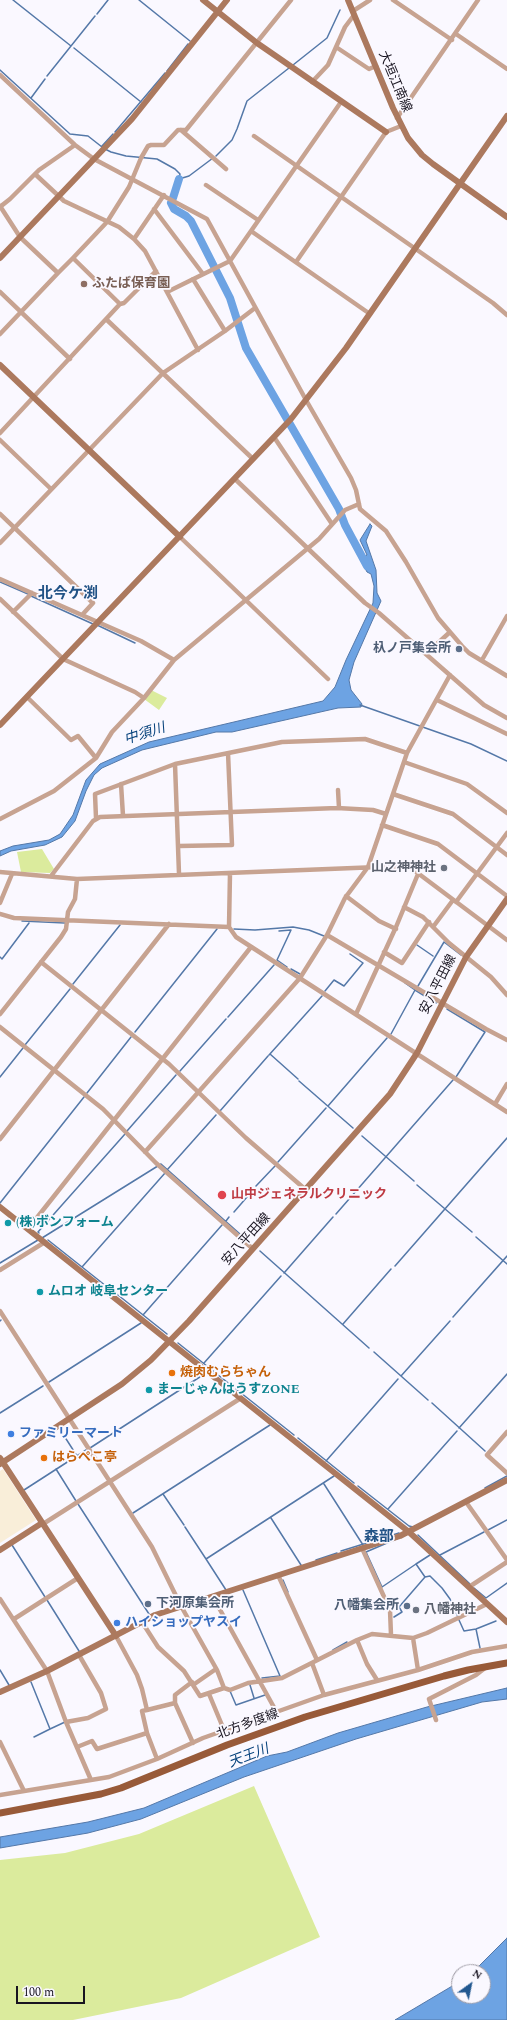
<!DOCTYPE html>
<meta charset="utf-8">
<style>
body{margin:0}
#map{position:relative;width:507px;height:2020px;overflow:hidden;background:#faf8ff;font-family:Spectral,serif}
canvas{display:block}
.north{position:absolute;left:451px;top:1964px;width:40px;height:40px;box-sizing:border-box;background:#faf8ff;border:1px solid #a09da6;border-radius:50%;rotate:33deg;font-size:11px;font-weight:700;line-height:16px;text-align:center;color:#181420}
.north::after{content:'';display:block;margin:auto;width:14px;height:18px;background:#225890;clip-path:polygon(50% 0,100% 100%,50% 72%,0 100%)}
.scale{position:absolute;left:16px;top:1986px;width:69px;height:18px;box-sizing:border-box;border:2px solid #181420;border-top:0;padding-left:5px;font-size:12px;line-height:14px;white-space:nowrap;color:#181420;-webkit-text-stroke:3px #faf8ff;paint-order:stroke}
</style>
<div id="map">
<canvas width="507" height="2020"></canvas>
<div class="north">N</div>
<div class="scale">100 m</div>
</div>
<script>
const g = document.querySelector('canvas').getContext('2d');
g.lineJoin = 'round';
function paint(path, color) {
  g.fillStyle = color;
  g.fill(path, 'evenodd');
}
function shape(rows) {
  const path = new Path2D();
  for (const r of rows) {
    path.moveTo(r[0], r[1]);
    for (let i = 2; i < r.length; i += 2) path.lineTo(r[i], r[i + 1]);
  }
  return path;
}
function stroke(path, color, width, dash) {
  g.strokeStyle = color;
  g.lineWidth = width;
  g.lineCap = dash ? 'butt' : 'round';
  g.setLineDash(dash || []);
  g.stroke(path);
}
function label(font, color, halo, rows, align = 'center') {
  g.font = font + ' Spectral,"Noto Sans JP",serif';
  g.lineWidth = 3.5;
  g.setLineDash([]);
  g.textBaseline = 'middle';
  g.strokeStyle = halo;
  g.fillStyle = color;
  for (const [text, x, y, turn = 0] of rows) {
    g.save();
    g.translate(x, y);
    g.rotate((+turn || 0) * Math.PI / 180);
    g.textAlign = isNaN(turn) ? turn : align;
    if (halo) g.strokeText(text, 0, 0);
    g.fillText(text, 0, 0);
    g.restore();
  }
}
const industrial = shape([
 [3,1469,36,1520,0,1543,0,1471]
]);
const green = shape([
 [151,690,167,698,159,710,144,699],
 [42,849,54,869,50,873,21,872,17,852],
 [254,1786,320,1937,181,1998,73,2020,0,2020,0,1860,65,1853,139,1834]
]);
const water = shape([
 [370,524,372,526,366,541,376,570,377,593,381,601,354,662,349,680,351,690,362,704,361,707,338,708,232,732,216,732,142,750,102,768,94,775,86,791,75,821,62,837,45,845,11,851,0,856,0,851,13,846,49,840,60,834,73,815,86,780,100,764,149,742,323,701,335,687,346,660,373,603,374,586,371,574,367,572,360,559,367,555,360,540,370,524],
 [507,1688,507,1699,482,1702,356,1739,244,1777,141,1819,88,1833,0,1848,0,1837,88,1822,144,1808,267,1756,287,1752,338,1733,427,1707,507,1688],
 [507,1938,507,2020,395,2020,459,1982,459,1996,483,1996,483,1972,473,1972,507,1938]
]);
const stream = shape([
 [13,0,71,46],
 [139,0,190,41],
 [97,14,108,0],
 [74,48,141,102],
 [293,65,327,38,340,10],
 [0,70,70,134,88,136,102,147],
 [167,71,188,44],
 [47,76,95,16],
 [31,98,45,79],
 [115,132,165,73],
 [102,146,113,134],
 [105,149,111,152,126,156,157,159,175,169,180,174,179,179,189,176,213,158],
 [216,156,232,140,237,129,247,101,289,68],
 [0,582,28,594],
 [31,596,93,624],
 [97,625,135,643],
 [360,705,471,744,507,761],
 [22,921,65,923],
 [234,929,255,930,293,927,309,930,324,936],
 [279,931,291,930,277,960,287,967],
 [417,945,433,956],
 [0,957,2,959,29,923],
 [291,969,300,974],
 [405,983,415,990],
 [73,984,120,925],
 [418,986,444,942,461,955],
 [325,991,334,980,344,986,363,963,350,954],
 [447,1009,485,1032,456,1077],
 [228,1017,274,965],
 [135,1032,217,929],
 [391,1034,415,990,436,1003],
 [25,1045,70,989],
 [270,1054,298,1079],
 [269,1055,322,996],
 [180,1071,226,1019],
 [0,1077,23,1048],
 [299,1081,353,1128],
 [87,1093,131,1037],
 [328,1106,387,1038],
 [220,1111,268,1056],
 [127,1131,176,1075],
 [362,1136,414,1181],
 [278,1162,326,1108],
 [167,1170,216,1115],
 [417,1185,472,1232],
 [256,1186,275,1166],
 [0,1203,84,1097],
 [234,1212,247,1197],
 [336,1214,453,1080],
 [226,1221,229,1217],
 [39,1233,38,1232,125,1134],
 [476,1237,507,1264],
 [42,1238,161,1164,249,1242],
 [48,1240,111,1290],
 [260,1251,369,1348],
 [0,1263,38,1240],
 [395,1266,507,1138],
 [82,1267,165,1173],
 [284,1273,333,1217],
 [113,1291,167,1334],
 [143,1315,222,1225],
 [453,1317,507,1256],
 [0,1321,1,1320],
 [343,1324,391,1269],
 [178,1343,232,1386],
 [374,1352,428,1400],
 [204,1363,281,1276],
 [401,1376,450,1321],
 [49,1382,141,1323],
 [236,1389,294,1435],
 [432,1403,485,1451],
 [0,1413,43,1386],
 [459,1428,507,1374],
 [61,1431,77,1456],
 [298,1438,354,1483],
 [90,1448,206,1373],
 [326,1461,398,1379],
 [56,1469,76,1501],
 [324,1484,363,1545],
 [358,1486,409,1526,413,1527],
 [485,1488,507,1476],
 [24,1490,86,1450],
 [163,1494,184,1525],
 [78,1504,149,1614],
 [388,1509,457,1431],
 [133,1513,270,1425],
 [271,1518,301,1565],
 [185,1527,206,1559],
 [488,1530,507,1520],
 [418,1535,470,1584],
 [401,1537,366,1552,382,1587,416,1564,425,1577,430,1576,442,1588,450,1599,458,1617],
 [12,1545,45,1597],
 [341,1551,399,1533],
 [440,1555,484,1532],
 [316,1560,337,1553],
 [416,1564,430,1555],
 [283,1580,288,1592],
 [474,1588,486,1598,507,1583],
 [226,1590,206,1559,334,1476],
 [243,1590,280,1676,262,1678],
 [47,1600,79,1651],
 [394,1617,402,1612,399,1607,425,1577],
 [459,1620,464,1631,476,1629,496,1621],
 [476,1629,480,1648],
 [333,1650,347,1642],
 [0,1670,9,1685],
 [31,1682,50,1729,65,1722],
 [250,1685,254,1698],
 [230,1691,236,1705,265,1695],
 [34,1737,50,1729]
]);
const river = shape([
 [173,198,179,179],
 [171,203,174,209,186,216,191,221,230,298,246,348,339,509,345,525,367,566]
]);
const street = shape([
 [393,0,452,40],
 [353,11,370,0],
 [456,34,507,69],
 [336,47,369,69,376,66],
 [0,75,75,145,94,159,207,219,306,400,351,478,356,490,360,509,386,531,406,562,438,618,462,646,469,653,507,676],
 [312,82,328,65,345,27,354,15],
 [341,102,251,231,370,314],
 [397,118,478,0],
 [181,130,226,169],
 [254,136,493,303,507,315],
 [35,174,64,201,119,227,134,239,145,251,198,350],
 [206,185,258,220],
 [0,206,20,237,58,273,73,258,120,304],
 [0,207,10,199,39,170,75,145],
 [154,209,203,274],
 [134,239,164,195],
 [73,258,107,222,129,187,141,158,148,146,151,145,164,145,178,130,186,130,291,0],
 [296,262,386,132,401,126],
 [193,279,225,331],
 [0,292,70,359],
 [167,292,230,261,251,231],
 [107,320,253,459],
 [0,334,58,273],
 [0,433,120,304,124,303,156,271],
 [274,437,332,524],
 [0,440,51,489],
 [235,479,365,603,379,613,484,705,507,718],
 [0,514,93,603,82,615],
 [180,537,328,679],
 [0,543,163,373,225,331,255,308],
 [0,579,141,641,174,660],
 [0,599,63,659,135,692,144,698],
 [13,612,32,593],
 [426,654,450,632],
 [482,660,507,616],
 [27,697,71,740,78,736,96,758],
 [437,700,507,734],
 [404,762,467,784,507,813],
 [175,764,179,874],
 [121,784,123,816],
 [338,790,339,808],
 [393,794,453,814,507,855],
 [96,818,95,794,175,764,282,742,365,739,407,753],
 [0,819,54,791,96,758,112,732,144,698,174,660,319,539,345,510,359,504],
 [382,825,438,844,507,896],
 [179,846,232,845,228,753],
 [0,872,77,879,404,866,411,868,507,940],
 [230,873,229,927,236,937,507,1112],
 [51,876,93,821,100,817,337,808,373,810,386,814],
 [346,896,379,921,396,929],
 [456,902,507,833],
 [0,903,12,874],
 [404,907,423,917,449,943,491,977,507,995],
 [0,914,14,918,229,927],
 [433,927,453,900],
 [327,935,486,1029,507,1040],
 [384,952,402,963,429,922],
 [41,962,169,1064,246,1138,306,1190],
 [0,1014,61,937,66,929,68,912,75,899,77,879],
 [356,1014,396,927,418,874],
 [0,1027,103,1109,156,1163,253,1249],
 [495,1104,507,1084],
 [0,1139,169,924],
 [145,1152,300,978,327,935,345,898,368,867,407,753,450,675],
 [28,1229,251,947],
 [0,1270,45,1242],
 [0,1311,152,1547,181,1606,217,1670,224,1688],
 [507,1432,487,1455,507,1473],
 [466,1502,507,1560],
 [43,1524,241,1398],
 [362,1548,390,1610,391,1635],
 [278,1575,317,1660],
 [469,1587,507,1562],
 [213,1597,276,1711],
 [0,1599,47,1671,66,1722,91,1780],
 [14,1619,78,1578],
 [142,1622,158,1647,184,1671,200,1696,224,1688,230,1690,248,1683,282,1678,357,1640,372,1634,413,1638,427,1633,487,1604],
 [116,1636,137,1675,142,1689,147,1710,142,1711,147,1733,157,1759],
 [413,1638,418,1670],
 [357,1640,367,1664,377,1680],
 [312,1663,324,1695],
 [192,1682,175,1695,175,1703,193,1743],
 [193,1685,216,1669],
 [209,1694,224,1730],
 [147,1710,175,1703],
 [436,1720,429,1699,476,1675,485,1668],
 [66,1722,88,1718,106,1709,101,1693,79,1655],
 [0,1742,24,1791],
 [77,1747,92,1741,97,1749,147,1733],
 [0,1795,109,1777,157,1759,203,1738,324,1695,418,1670,472,1652,507,1646]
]);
const secondary = shape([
 [203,0,257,43,386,132],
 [348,0,393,108,408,138,422,155,433,164,507,217],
 [0,258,132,119,227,0],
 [0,365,180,537],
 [0,725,291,419,346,348,507,116],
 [0,1207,409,1532,507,1622],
 [0,1458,116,1636],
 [0,1464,122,1384,151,1360,189,1321,390,1094,417,1053,466,957,507,899],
 [0,1550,42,1523],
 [0,1692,47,1671,155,1615,400,1536,507,1480]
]);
const primary = shape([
 [0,1813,101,1794,121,1788,227,1745,305,1717,444,1676,468,1670,507,1663]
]);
const markers = [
 [84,284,4,"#8d6e63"],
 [459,649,4,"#5c6f8a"],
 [444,868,4,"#6b7280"],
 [222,1195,5,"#e0444e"],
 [8,1223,4,"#0f9aa8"],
 [40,1292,4,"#0f9aa8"],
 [172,1373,4,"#e8710a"],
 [149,1390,4,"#0f9aa8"],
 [11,1434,4,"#3f7fe0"],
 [44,1458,4,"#e8710a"],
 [148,1604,4,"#5c6f8a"],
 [407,1606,4,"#5c6f8a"],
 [416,1610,4,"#6b7280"],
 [117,1623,4,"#3f7fe0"]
];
const streetNames = [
 ["大垣江南線",394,82,67],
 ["安八平田線",439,985,-63],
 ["安八平田線",247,1240,-48],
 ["北方多度線",248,1725,-20]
];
const educationNames = [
 ["ふたば保育園",92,284]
];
const serviceNames = [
 ["杁ノ戸集会所",451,649],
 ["下河原集会所",156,1604,"left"],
 ["八幡集会所",399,1606]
];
const worshipNames = [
 ["山之神神社",436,868],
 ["八幡神社",424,1610,"left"]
];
const healthNames = [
 ["山中ジェネラルクリニック",231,1195]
];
const cultureNames = [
 ["(株)ボンフォーム",16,1223],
 ["ムロオ 岐阜センター",48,1292],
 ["まーじゃんはうすZONE",157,1390]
];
const foodNames = [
 ["焼肉むらちゃん",180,1373],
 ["はらぺこ亭",52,1458]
];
const shopNames = [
 ["ファミリーマート",19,1434],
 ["ハイショップヤスイ",125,1623]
];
const waterNames = [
 ["中須川",145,735,-18],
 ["天王川",249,1757,-21]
];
const quarterNames = [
 ["北今ケ渕",68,595],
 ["森部",379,1538]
];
paint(industrial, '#f9eed9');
paint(green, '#dbeb9d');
paint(water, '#6da3e3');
stroke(water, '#5478a8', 1);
stroke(stream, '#5478a8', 1.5);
stroke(river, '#6da3e3', 8);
stroke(street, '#c7a391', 4.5);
stroke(secondary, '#ac795e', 6);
stroke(primary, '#985a39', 7);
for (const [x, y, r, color] of markers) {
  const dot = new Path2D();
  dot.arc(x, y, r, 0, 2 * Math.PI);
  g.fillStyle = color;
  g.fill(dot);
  stroke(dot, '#faf8ff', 1.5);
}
label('13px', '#181420', '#faf8ff', streetNames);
label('bold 13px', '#785e54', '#faf8ff', educationNames, 'left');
label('bold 13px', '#4e5e75', '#faf8ff', serviceNames, 'right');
label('bold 13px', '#5b616d', '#faf8ff', worshipNames, 'right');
label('bold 13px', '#be3a42', '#faf8ff', healthNames, 'left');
label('bold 13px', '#0d838f', '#faf8ff', cultureNames, 'left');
label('bold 13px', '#c56008', '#faf8ff', foodNames, 'left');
label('bold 13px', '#366cbe', '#faf8ff', shopNames, 'left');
label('italic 14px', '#07427c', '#faf8ff', waterNames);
label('bold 15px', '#225386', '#faf8ff', quarterNames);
</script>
